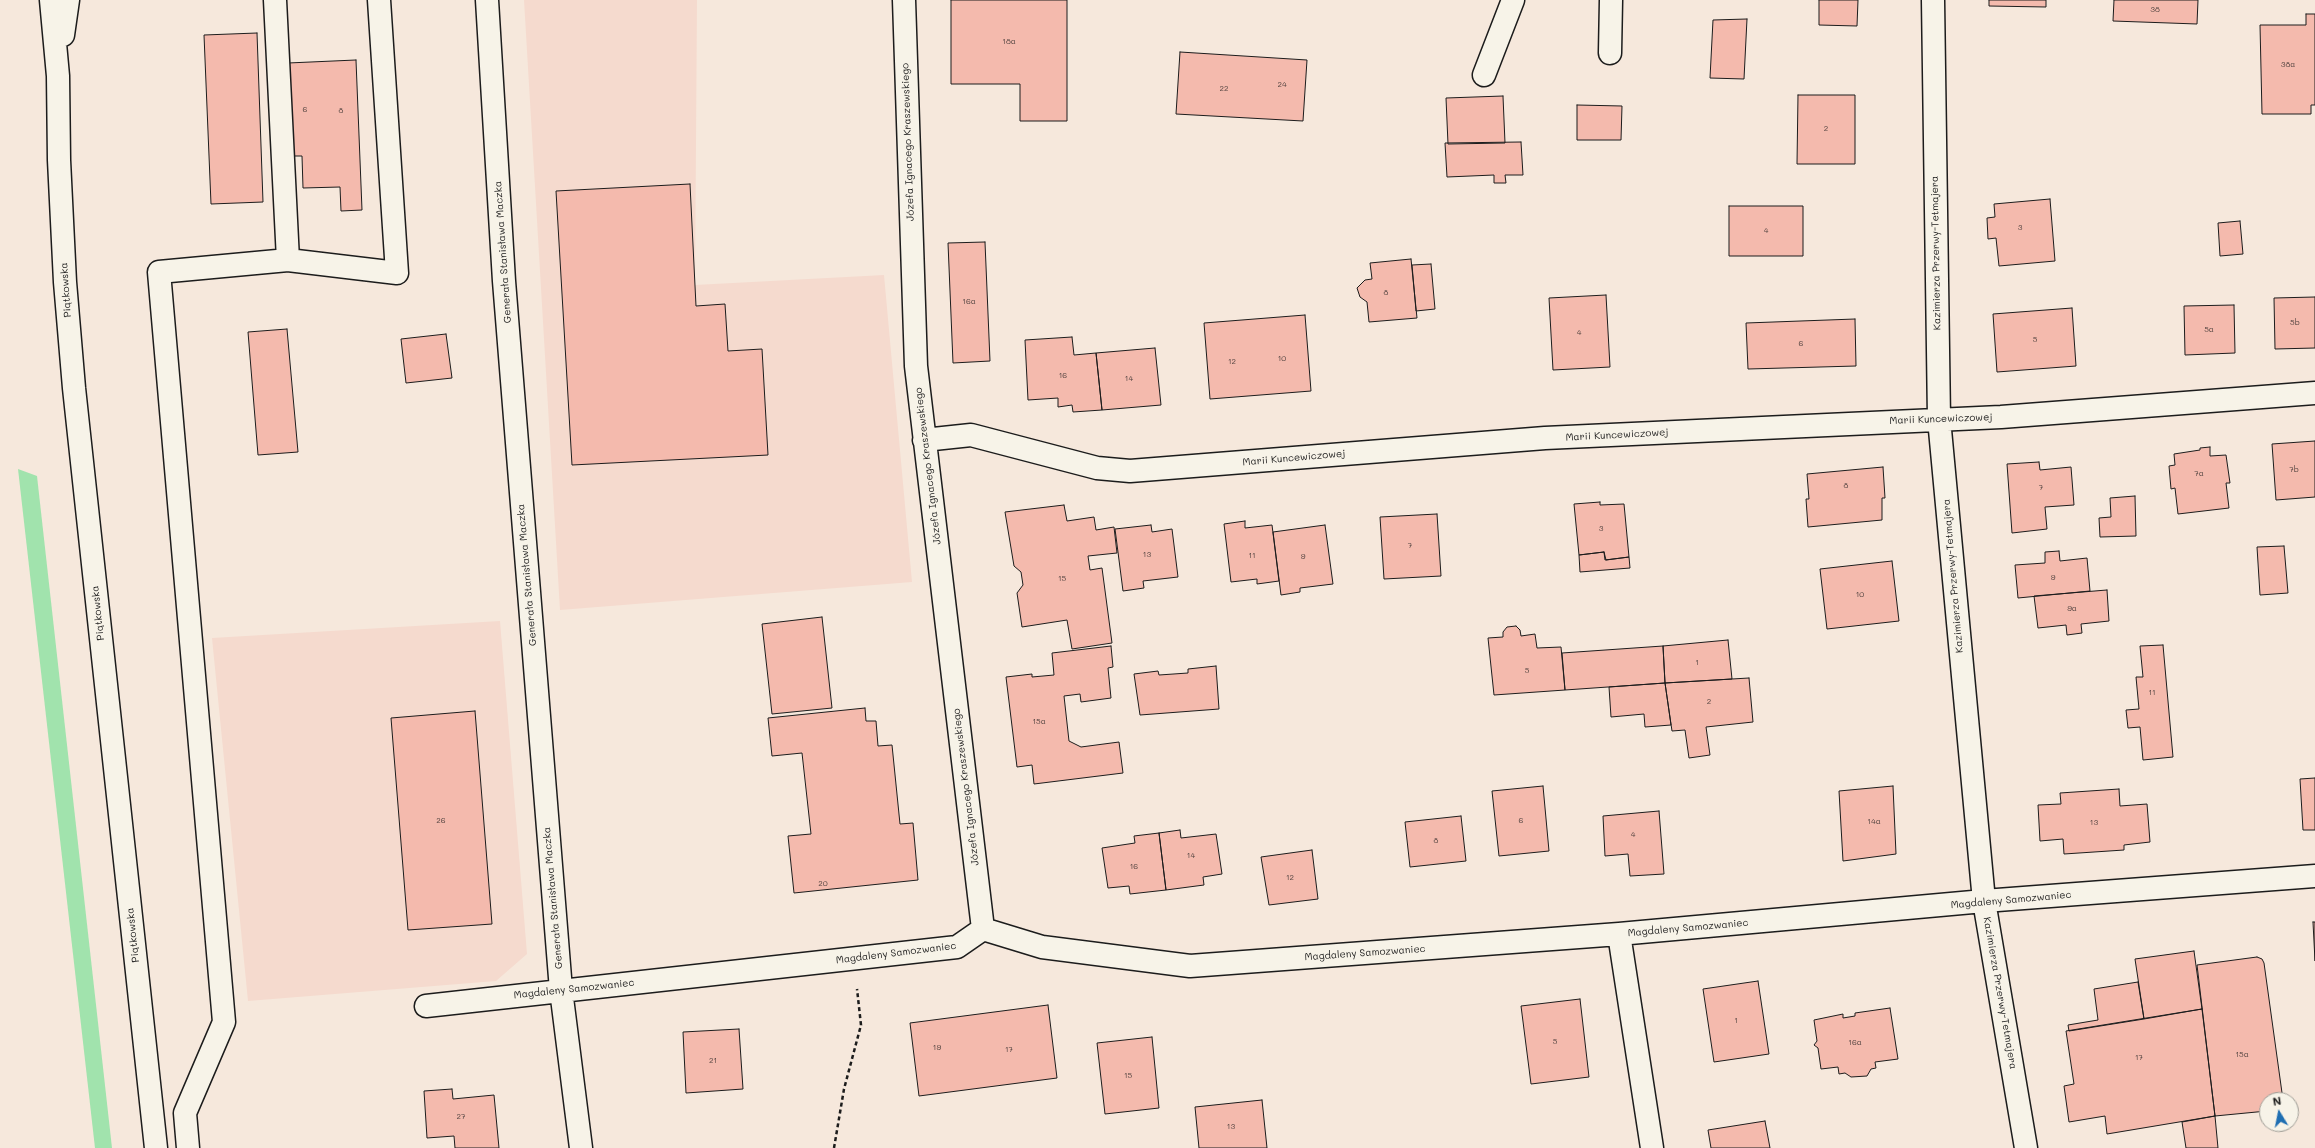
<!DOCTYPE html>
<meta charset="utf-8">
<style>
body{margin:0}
#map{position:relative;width:2315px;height:1148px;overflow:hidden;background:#f6e8dc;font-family:Mali,sans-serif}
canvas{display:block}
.north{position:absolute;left:2259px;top:1092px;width:40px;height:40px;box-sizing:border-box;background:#f7f3e8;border:1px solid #9f9d96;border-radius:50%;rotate:350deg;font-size:11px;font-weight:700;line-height:16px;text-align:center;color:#1c1c1c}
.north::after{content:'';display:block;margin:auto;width:14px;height:18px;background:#1f6fb2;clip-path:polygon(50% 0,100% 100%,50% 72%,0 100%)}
</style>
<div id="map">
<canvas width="2315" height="1148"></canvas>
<div class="north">N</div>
</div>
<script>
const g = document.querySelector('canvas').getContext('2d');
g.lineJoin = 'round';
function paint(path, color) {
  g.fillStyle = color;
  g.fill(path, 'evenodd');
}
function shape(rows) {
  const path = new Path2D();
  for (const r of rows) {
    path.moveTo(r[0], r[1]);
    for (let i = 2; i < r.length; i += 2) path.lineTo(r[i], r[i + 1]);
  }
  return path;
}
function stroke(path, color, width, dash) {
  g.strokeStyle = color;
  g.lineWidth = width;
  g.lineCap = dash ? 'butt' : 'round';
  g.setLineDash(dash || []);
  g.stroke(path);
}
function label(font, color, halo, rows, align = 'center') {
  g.font = font + ' Mali,sans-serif';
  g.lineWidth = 3;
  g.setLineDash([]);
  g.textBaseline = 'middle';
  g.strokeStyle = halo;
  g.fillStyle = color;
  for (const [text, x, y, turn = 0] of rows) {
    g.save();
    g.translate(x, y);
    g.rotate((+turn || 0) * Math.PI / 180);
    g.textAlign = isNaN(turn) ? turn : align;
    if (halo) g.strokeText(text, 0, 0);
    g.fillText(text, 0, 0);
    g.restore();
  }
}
const built = shape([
 [524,0,697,0,695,285,884,275,912,582,560,610],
 [500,621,527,954,496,981,248,1001,212,638]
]);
const green = shape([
 [18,469,37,476,112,1148,95,1148]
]);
const building = shape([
 [951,0,1067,0,1067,121,1020,121,1020,84,951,84,951,0],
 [1819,0,1858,0,1857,26,1819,25,1819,0],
 [1989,0,2046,0,2046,7,1989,6,1989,0],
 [2114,0,2198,0,2197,24,2113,21,2114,0],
 [2306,14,2315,14,2315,105,2311,105,2311,114,2262,114,2260,25,2306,25,2306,14],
 [1747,19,1744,79,1710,78,1713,20,1747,19],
 [257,33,263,202,211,204,204,35,257,33],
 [1180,52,1307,60,1303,121,1176,114,1180,52],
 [356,60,362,210,341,211,340,187,303,188,302,156,292,156,288,63,356,60],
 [1798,95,1855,95,1855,164,1797,164,1798,95],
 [1503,96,1505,143,1448,144,1446,98,1503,96],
 [1577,105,1622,106,1621,140,1577,140,1577,105],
 [1521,142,1523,175,1505,175,1506,183,1494,183,1494,175,1447,177,1445,143,1521,142],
 [690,184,696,306,725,304,728,351,762,349,768,455,572,465,556,191,690,184],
 [2050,199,2055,261,1999,266,1996,238,1988,239,1987,218,1995,217,1994,204,2050,199],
 [1729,206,1803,206,1803,256,1729,256,1729,206],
 [2240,221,2243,254,2220,256,2218,223,2240,221],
 [985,242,990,361,953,363,948,243,985,242],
 [1411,259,1417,318,1369,322,1367,302,1360,297,1357,288,1365,280,1372,279,1370,263,1411,259],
 [1431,264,1435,309,1416,311,1412,265,1431,264],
 [1606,295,1610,367,1553,370,1549,298,1606,295],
 [2315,297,2315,348,2275,349,2274,298,2315,297],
 [2234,305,2235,353,2185,355,2184,306,2234,305],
 [2072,308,2076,366,1997,372,1993,314,2072,308],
 [1305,315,1311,391,1210,399,1204,323,1305,315],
 [1855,319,1856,366,1748,369,1746,323,1855,319],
 [287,329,298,452,258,455,248,332,287,329],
 [446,334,452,378,406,383,401,339,446,334],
 [1072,337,1074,355,1096,353,1102,410,1073,412,1072,405,1058,407,1058,398,1028,400,1025,340,1072,337],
 [1155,348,1161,405,1102,410,1096,353,1155,348],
 [2315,441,2315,497,2276,500,2272,444,2315,441],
 [2210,447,2210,456,2226,455,2230,483,2226,483,2229,508,2178,514,2175,488,2171,489,2169,466,2175,465,2174,454,2200,450,2200,448,2210,447],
 [2039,462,2040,470,2071,467,2074,505,2045,507,2047,529,2012,533,2007,464,2039,462],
 [1883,467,1885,498,1882,498,1882,520,1808,527,1806,499,1809,499,1807,474,1883,467],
 [2135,496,2136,536,2100,537,2099,518,2111,517,2110,498,2135,496],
 [1600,502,1600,505,1624,504,1629,557,1606,560,1604,552,1579,555,1574,504,1600,502],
 [1064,505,1067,521,1094,517,1096,530,1114,527,1117,553,1088,556,1090,570,1102,568,1112,643,1072,649,1067,620,1022,627,1017,593,1023,585,1021,572,1014,566,1005,512,1064,505],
 [1437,514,1441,576,1384,579,1380,517,1437,514],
 [1245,521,1245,528,1272,525,1279,581,1257,584,1257,579,1231,582,1224,524,1245,521],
 [1151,525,1152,532,1172,529,1178,577,1143,581,1144,588,1123,591,1115,529,1151,525],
 [1325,525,1333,584,1300,588,1300,592,1281,595,1273,532,1325,525],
 [2284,546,2288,593,2260,595,2257,547,2284,546],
 [2059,551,2060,561,2087,558,2090,591,2018,598,2015,565,2045,563,2045,552,2059,551],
 [1604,552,1605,560,1629,557,1630,568,1580,572,1579,555,1604,552],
 [1892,561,1899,621,1827,629,1820,569,1892,561],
 [2107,590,2109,621,2081,624,2082,633,2067,635,2066,625,2038,628,2034,596,2107,590],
 [822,617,832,708,772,714,762,624,822,617],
 [1516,626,1520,630,1521,636,1535,634,1537,648,1561,647,1565,690,1494,695,1488,638,1503,637,1503,632,1507,627,1516,626],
 [1728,640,1732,679,1665,683,1663,646,1728,640],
 [2163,645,2173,757,2143,760,2140,727,2128,728,2126,710,2139,709,2136,677,2143,677,2140,646,2163,645],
 [1111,646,1113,667,1108,668,1111,698,1081,702,1080,694,1064,696,1069,741,1081,747,1119,742,1123,773,1034,784,1032,765,1017,767,1006,677,1032,674,1032,677,1054,675,1052,653,1111,646],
 [1663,646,1665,683,1565,690,1562,653,1663,646],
 [1216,666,1219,709,1140,715,1134,674,1158,671,1159,675,1188,673,1188,669,1216,666],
 [1749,678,1753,722,1706,727,1710,755,1689,758,1685,730,1672,731,1665,683,1749,678],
 [1665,683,1671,725,1645,727,1644,714,1611,717,1609,687,1665,683],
 [865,708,866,721,876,721,878,746,892,745,900,824,913,823,918,880,794,893,788,836,811,834,802,753,772,756,768,718,865,708],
 [475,711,492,924,408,930,391,718,475,711],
 [2315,778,2315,830,2303,830,2300,779,2315,778],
 [1543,786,1549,851,1499,856,1492,791,1543,786],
 [1893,786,1896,854,1843,861,1839,791,1893,786],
 [2119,789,2120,806,2147,804,2150,842,2124,845,2124,850,2064,854,2063,839,2040,841,2038,805,2061,804,2060,793,2119,789],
 [1659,811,1664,874,1630,876,1628,854,1605,856,1603,816,1659,811],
 [1461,816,1466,861,1410,867,1405,822,1461,816],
 [1180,830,1181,838,1216,834,1222,874,1203,877,1204,885,1166,890,1159,833,1180,830],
 [1159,833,1166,890,1130,894,1129,886,1108,888,1102,848,1135,843,1134,836,1159,833],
 [1312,850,1318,899,1269,905,1261,857,1312,850],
 [2313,922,2315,922,2315,961,2313,922],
 [2194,951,2202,1009,2144,1019,2135,959,2194,951],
 [2257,957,2262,959,2264,963,2283,1100,2267,1100,2267,1111,2215,1116,2197,965,2257,957],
 [1758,981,1769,1054,1714,1062,1703,989,1758,981],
 [2138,982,2144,1019,2069,1031,2068,1025,2098,1020,2094,989,2138,982],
 [1580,999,1589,1077,1531,1084,1521,1006,1580,999],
 [1048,1005,1057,1078,919,1096,910,1023,1048,1005],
 [1890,1008,1898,1059,1875,1062,1876,1068,1871,1069,1867,1076,1851,1077,1845,1073,1839,1074,1838,1067,1821,1069,1818,1048,1814,1045,1817,1041,1814,1020,1843,1014,1843,1018,1855,1016,1855,1013,1890,1008],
 [2202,1009,2215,1116,2107,1134,2105,1116,2069,1122,2064,1086,2074,1084,2066,1031,2202,1009],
 [739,1029,743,1089,686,1093,683,1032,739,1029],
 [1152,1037,1159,1108,1105,1114,1097,1043,1152,1037],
 [452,1089,453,1099,494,1095,499,1148,455,1148,454,1136,427,1138,424,1091,452,1089],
 [1262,1100,1267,1148,1199,1148,1195,1107,1262,1100],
 [2215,1116,2218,1148,2186,1148,2182,1122,2215,1116],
 [1765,1121,1770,1148,1711,1148,1708,1130,1765,1121]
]);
const path = shape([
 [834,1148,844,1089,861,1025,857,989]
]);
const minor = shape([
 [487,0,504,281,561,990,581,1148],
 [904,0,916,366,983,929],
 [1933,0,1939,419,1984,901,2026,1148],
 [1610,53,1611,0],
 [1484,75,1513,0],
 [288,260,397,273,379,0],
 [924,440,971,435,1097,468,1130,471,1545,438,2001,417,2315,393],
 [983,929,1042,947,1190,966,1619,934,1984,901,2315,876],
 [1619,934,1652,1148],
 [426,1006,957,947,983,929],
 [188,1148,185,1113,224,1022,159,272,288,260,275,0]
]);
const major = shape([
 [51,0,58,76,59,160,65,282,74,388,156,1148],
 [63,35,68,0]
]);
const numberNames = [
 ["38",2155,10],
 ["18a",1009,42],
 ["38a",2288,65],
 ["24",1282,85],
 ["22",1224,89],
 ["6",305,110],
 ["8",341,111],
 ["2",1826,129],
 ["3",2020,228],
 ["4",1766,231],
 ["8",1386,293],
 ["16a",969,302],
 ["5b",2295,323],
 ["5a",2209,330],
 ["4",1579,333],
 ["5",2035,340],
 ["6",1801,344],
 ["10",1282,359],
 ["12",1232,362],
 ["16",1063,376],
 ["14",1129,379],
 ["7b",2294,470],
 ["7a",2199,474],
 ["8",1846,486],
 ["7",2041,488],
 ["3",1601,529],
 ["7",1410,546],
 ["13",1147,555],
 ["11",1252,556],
 ["9",1303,557],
 ["9",2053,578],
 ["15",1062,579],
 ["10",1860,595],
 ["9a",2072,609],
 ["1",1697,663],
 ["5",1527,671],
 ["11",2152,693],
 ["2",1709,702],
 ["15a",1039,722],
 ["26",441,821],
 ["6",1521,821],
 ["14a",1874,822],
 ["13",2094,823],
 ["4",1633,835],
 ["8",1436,841],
 ["14",1191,856],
 ["16",1134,867],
 ["12",1290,878],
 ["20",823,884],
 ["1",1736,1021],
 ["5",1555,1042],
 ["16a",1855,1043],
 ["19",937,1048],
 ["17",1009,1050],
 ["15a",2242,1055],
 ["17",2139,1058],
 ["21",713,1061],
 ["15",1128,1076],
 ["27",461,1117],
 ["13",1231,1127]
];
const streetNames = [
 ["Józefa Ignacego Kraszewskiego",908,142,-92],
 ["Generała Stanisława Maczka",503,252,-94],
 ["Kazimierza Przerwy-Tetmajera",1936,253,-91],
 ["Piątkowska",66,290,-94],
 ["Marii Kuncewiczowej",1941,419,-2],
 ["Marii Kuncewiczowej",1617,435,-3],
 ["Marii Kuncewiczowej",1294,458,-5],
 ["Józefa Ignacego Kraszewskiego",928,466,-97],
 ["Generała Stanisława Maczka",527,575,-95],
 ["Kazimierza Przerwy-Tetmajera",1953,576,-95],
 ["Piątkowska",98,613,-96],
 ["Józefa Ignacego Kraszewskiego",966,787,-97],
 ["Generała Stanisława Maczka",553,898,-95],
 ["Magdaleny Samozwaniec",2011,900,-5],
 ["Magdaleny Samozwaniec",1688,928,-5],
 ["Piątkowska",133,935,-96],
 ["Magdaleny Samozwaniec",896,953,-7],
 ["Magdaleny Samozwaniec",1365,953,-4],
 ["Magdaleny Samozwaniec",574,989,-6],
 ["Kazimierza Przerwy-Tetmajera",2000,993,80]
];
paint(built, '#f5dace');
paint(green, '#a1e3ad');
paint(building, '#f4baad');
stroke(building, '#1c1c1c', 1);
stroke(minor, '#1c1c1c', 25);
stroke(major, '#1c1c1c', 25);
stroke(path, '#1c1c1c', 2.5, [4, 3]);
stroke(minor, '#f7f3e8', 22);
stroke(major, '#f7f3e8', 22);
label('8px', '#524440', null, numberNames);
label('10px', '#1c1c1c', '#f7f3e8', streetNames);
</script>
